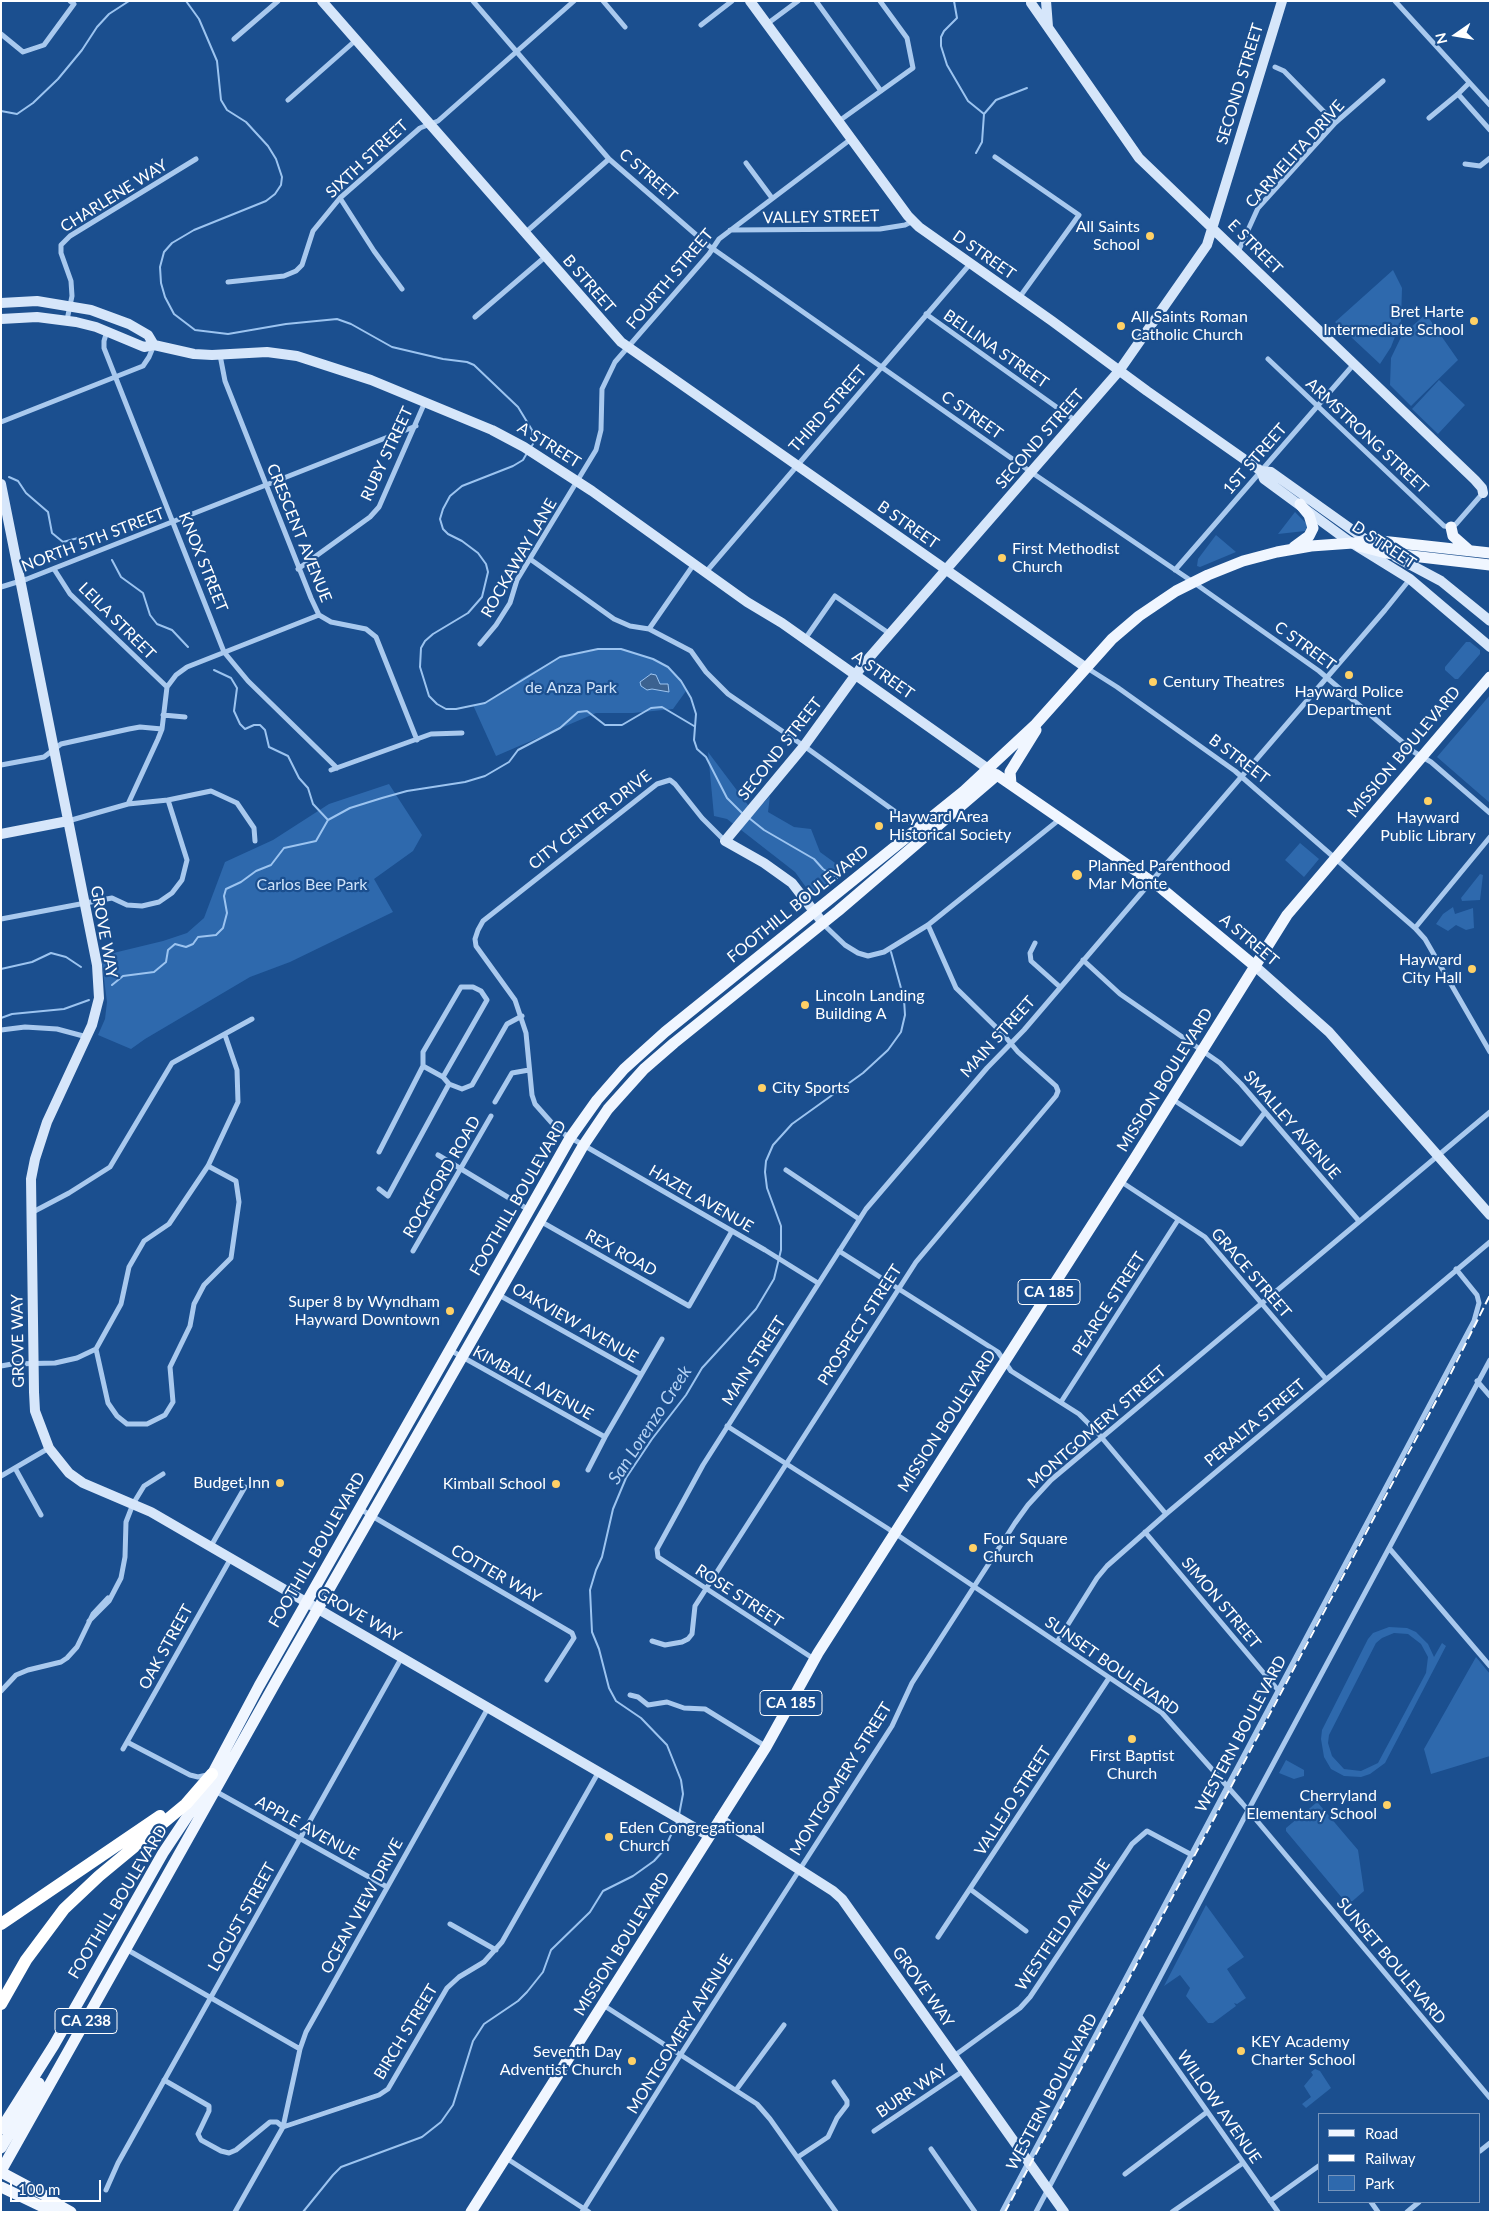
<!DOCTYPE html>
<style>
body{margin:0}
#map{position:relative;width:1491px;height:2213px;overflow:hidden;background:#1b4f8f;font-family:Lato,sans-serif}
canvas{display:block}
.frame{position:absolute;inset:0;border:2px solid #fff;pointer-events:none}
.legend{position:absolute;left:1318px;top:2113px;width:162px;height:90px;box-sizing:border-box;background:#1b4f8f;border:1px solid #7695bc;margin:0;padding:6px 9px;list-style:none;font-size:15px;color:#fff}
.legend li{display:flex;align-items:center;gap:10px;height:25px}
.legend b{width:25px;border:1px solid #7695bc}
.north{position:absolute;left:1431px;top:10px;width:50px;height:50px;-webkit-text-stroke:4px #1b4f8f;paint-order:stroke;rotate:257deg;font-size:14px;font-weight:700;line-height:20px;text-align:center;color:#fff}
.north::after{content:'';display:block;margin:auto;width:18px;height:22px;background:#fff;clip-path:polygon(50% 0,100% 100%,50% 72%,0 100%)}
.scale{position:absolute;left:10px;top:2180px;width:91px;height:22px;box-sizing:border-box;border:2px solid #fff;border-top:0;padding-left:6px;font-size:15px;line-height:18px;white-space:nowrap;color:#fff;-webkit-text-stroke:4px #1b4f8f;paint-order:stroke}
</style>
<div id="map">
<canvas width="1491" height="2213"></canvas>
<div class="frame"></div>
<ul class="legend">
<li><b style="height:6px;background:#f0f6ff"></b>Road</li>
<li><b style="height:6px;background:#fff"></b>Railway</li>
<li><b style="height:14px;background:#2e69ad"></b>Park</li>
</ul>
<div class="north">N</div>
<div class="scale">100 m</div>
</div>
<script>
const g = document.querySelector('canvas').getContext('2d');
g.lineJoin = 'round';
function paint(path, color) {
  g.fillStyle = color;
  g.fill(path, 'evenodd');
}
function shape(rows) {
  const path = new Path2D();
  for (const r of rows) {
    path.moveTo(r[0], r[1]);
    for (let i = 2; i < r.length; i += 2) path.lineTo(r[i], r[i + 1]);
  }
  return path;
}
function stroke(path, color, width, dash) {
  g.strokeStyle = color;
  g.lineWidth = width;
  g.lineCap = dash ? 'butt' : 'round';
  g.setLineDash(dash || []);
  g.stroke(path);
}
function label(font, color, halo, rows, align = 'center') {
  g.font = font + ' Lato,sans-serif';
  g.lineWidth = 4.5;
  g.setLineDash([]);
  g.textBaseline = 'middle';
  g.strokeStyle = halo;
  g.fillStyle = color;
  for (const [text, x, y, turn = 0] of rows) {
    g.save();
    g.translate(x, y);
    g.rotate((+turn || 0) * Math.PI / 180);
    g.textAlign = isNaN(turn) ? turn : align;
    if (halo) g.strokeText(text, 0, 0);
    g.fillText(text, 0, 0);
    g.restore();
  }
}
const green = shape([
 [1393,270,1402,288,1401,321,1391,347,1380,364,1335,322],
 [1426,314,1458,360,1411,406,1390,385,1391,358,1402,335],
 [1439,380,1465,405,1438,434,1412,409],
 [1295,512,1308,525,1305,531,1278,534],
 [1216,535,1236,552,1200,567,1197,566,1198,559],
 [1466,642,1470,642,1480,650,1480,654,1458,679,1455,679,1445,670,1445,667],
 [603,649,621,649,661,662,676,674,686,691,673,709,633,713,596,713,496,756,473,705,488,702,522,678,560,657],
 [1490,695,1490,803,1437,757],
 [708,752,754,813,770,796,768,812,794,827,811,829,820,852,846,871,816,894,808,890,795,872,727,819,714,816],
 [389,784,422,835,413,851,374,879,393,912,290,962,250,977,145,1039,131,1049,98,1035,105,1019,107,1002,101,956,163,941,187,933,204,918,225,862,273,840,329,804],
 [1300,843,1319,859,1304,877,1285,860],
 [1480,874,1483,875,1480,900,1462,901,1461,898],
 [1453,907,1455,914,1473,908,1474,928,1466,930,1456,925,1448,931,1436,924,1443,914],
 [1389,1627,1407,1628,1416,1632,1428,1644,1434,1657,1442,1643,1446,1646,1385,1763,1370,1774,1361,1777,1344,1776,1331,1769,1324,1757,1321,1739,1322,1730,1368,1639,1373,1633],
 [1394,1633,1408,1634,1421,1644,1428,1657,1426,1673,1378,1763,1361,1771,1344,1769,1332,1756,1328,1743,1329,1735,1376,1643,1382,1638],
 [1476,1657,1490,1674,1490,1756,1431,1774,1424,1749],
 [1286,1760,1304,1770,1304,1776,1294,1779,1279,1773],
 [1316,1803,1318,1803,1358,1850,1364,1891,1348,1905,1286,1831,1286,1828],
 [1206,1905,1244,1957,1227,1969,1246,1998,1237,2004,1234,2003,1236,2006,1213,2023,1208,2023,1186,1996,1190,1988,1180,1975,1164,1986],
 [1315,2069,1320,2071,1331,2088,1306,2108,1302,2104,1311,2097,1304,2086,1313,2075,1311,2072]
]);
const water = shape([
 [651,674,656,675,660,684,668,684,669,692,652,689,647,690,641,686,640,682,651,674]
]);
const stream = shape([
 [186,1,199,19,217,61,221,100,227,110,246,122,268,146,276,159,282,177,281,185,275,194,266,201,194,230,172,243,164,252,160,267,161,283,165,297,174,314,195,330,228,334,286,324,337,319,351,324,392,347,443,359,467,362,474,365,518,407,532,430,533,444,531,447],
 [954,1,957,18,944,31,941,37,941,46,947,65,968,101,984,114,982,142,976,153],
 [1,111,17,114,33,103,58,79,82,50,97,27,109,14,129,1],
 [984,114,996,100,1027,88],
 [527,453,523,460,513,466,462,486,450,496,443,509,440,519,443,529,448,534,462,541,478,553,486,564,488,572,482,597,468,613,433,634,425,641,421,648,420,667,429,696,437,704,446,709,456,709,485,703,560,657,598,649,621,649,653,659,668,667,681,681,691,698,696,714,694,740,697,749,706,757,727,798,743,814],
 [9,477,18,481,26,493,48,512,52,533,63,542,93,534,99,535],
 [112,560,121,577,143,593,150,615,157,624,172,630,188,647],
 [214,670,231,678,237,688,234,711,240,724,245,729,254,725,260,725,265,730,269,747,288,756,299,778,308,788,313,804,328,820],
 [749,818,764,830,814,859,823,869,837,878],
 [328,820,350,808,382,798,407,791,465,782,485,776,509,762,518,750,560,728,578,712,587,711,605,725,622,725,651,708,662,707,694,726],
 [1,969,32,962,51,953,66,957,81,967],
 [112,985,123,976,154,972,166,962,168,950,175,944,186,947,193,944,198,937,216,935,223,928,227,913,224,896,226,889,241,882,256,871,271,865,284,848,316,841,328,820],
 [1,1018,12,1014,64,1009,89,1000],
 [679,1815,683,1794,681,1780,667,1745,641,1718,616,1701,609,1688,599,1649,592,1632,590,1590,596,1570,602,1557,613,1509,626,1478,652,1439,686,1395,702,1368,756,1309,774,1279,781,1250,781,1226,767,1188,765,1172,766,1161,773,1145,792,1124,863,1073,888,1050,901,1032,905,1015,904,999,891,952],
 [303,2212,333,2175,341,2167,422,2137,441,2122,453,2105,473,2041,484,2024,518,2001,527,1992,543,1972,551,1950,590,1912,603,1891,633,1876,654,1861,664,1850,677,1822]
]);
const street = shape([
 [473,1,609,159,709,246,1031,472,1193,582,1319,671,1414,752,1431,762,1490,813],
 [603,1,625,27],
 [816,1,881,91],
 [1395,1,1490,105],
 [767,24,798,1],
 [701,25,732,1],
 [1,34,23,52,44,45,74,4,70,1],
 [234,39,278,1],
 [1275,67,1284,71,1335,123],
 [1458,94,1490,130],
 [288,100,356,40],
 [1429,118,1458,94,1469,83],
 [839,121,913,68,907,38,880,1],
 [995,157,1079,215,1019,298],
 [746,163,772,198],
 [1465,164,1480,166,1490,158],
 [340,198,374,251,402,289],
 [730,230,880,229,905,225,913,221],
 [525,233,609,159],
 [1238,252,1258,208,1335,123,1383,81],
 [228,282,284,276,296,271,302,265,313,231,340,198,420,128,438,121,574,1],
 [926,314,1076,421],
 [475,317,545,257],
 [67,320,72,296,71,281,61,253,61,245,70,236,196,159],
 [107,331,104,341,104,348,224,652,248,681,337,768],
 [220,355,225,381,311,598,319,615,331,622,366,629,376,637,417,740],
 [1268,359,1444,526,1451,527,1456,524,1483,493],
 [1,422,143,366,149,357,154,345],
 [530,559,614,619,630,626,649,629,691,651,706,672,728,694,804,746,918,828],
 [54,569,70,594,167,687],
 [298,569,370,517,379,507,425,402],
 [1175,570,1354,364],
 [706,572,970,264],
 [1,587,27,579,416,426],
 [649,629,694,564],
 [805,639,835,596,890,634],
 [480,644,496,625,510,603,517,580,596,450,601,430,602,389,615,362,709,254,719,239,851,139],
 [1087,668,1117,687,1235,771,1415,928,1425,939,1490,1052],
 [163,715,185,717],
 [1,765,44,757,61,744,129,729,140,727,162,729],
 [331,770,431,734,462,733],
 [128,804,158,739,162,729,167,687,176,675,187,667,319,615],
 [68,821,128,804,168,800,211,791,237,803,254,828,255,841],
 [725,841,702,818,675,784,670,780,657,784,483,921,478,930,475,939,476,946,515,1000,526,1033,532,1095,535,1104,559,1131,765,1250,818,1283],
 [1,919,112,898,127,905,142,906,159,902,172,893,182,880,187,860,168,800],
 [823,924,845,945,858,953,868,956,884,952,928,925,1060,819],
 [1415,928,1490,837],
 [1035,943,1030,953,1031,961,1060,987],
 [1083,960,1120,994,1220,1063,1241,1084,1359,1221],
 [1,1030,25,1027,57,1029,87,1037],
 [443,1077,487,1000,481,991,473,987,461,987,423,1052,423,1066,443,1077,449,1084,462,1089,472,1085,507,1024,522,1016],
 [1172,1099,1241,1144,1265,1112],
 [495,1102,512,1073,529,1070],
 [379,1152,423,1066],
 [438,1155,529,1210],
 [786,1170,859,1219],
 [1120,1181,1205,1237,1326,1379],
 [379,1189,388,1196,449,1084],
 [31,1213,69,1193,110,1167,172,1063,252,1019],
 [540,1221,689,1306,732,1231],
 [413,1251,491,1116],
 [839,1251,998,1352,1011,1371,1079,1414,1097,1432,1166,1514],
 [499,1295,640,1374],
 [96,1349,108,1403,117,1416,127,1424,147,1424,165,1415,173,1402,170,1367,190,1326,194,1304,204,1285,231,1258,239,1202,236,1181,208,1166],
 [450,1350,605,1437],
 [1,1366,12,1364,55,1363,77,1358,96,1349,121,1304,129,1267,144,1241,169,1224,208,1166,238,1102,237,1070,225,1035],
 [1477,1381,1490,1396],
 [1061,1402,1178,1220],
 [727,1426,887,1528,1162,1713,1242,1803,1490,2098],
 [15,1468,41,1515],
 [588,1470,605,1437,662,1339],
 [1,1476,49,1448],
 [360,1509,572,1633,574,1638,547,1680],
 [1145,1532,1278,1690],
 [211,1546,245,1487],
 [1389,1548,1490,1666],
 [89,1621,109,1601,121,1578,125,1557,126,1522,133,1504,144,1486,163,1474],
 [652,1641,665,1645,682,1642,688,1639,692,1634,695,1606,916,1262,1056,1096,1058,1091,1056,1086,1018,1052,1003,1034,956,988,928,925],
 [1057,1642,1097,1578,1107,1566,1166,1514,1490,1242],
 [814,1659,658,1557,657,1549,703,1465,866,1209,987,1068,1024,1030,1137,898,1385,610,1410,579],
 [1,1691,16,1675,28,1670,61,1662,67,1658,77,1647,93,1614,108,1598],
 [630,1695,638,1697,648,1705,667,1702,684,1708,705,1709,765,1746],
 [127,1742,190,1775,198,1777,207,1775],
 [123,1749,231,1558],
 [215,1791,387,1887],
 [970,1889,1026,1931],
 [450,1924,496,1950],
 [938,1937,1109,1678],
 [126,1949,300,2049],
 [603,2005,757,2104,770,2119,836,2212],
 [1140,2016,1278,2212],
 [954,2056,1020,2008,1030,1997,1132,1844,1147,1831,1192,1855],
 [164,2080,209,2106,209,2111,198,2134,201,2140,221,2151,229,2153,236,2150,270,2122,277,2122,283,2127],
 [736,2090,784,2025],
 [283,2127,379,2095,388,2089,447,1988,459,1977,484,1962,502,1942,598,1773],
 [874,2131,963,2071],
 [931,2149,975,2212],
 [1480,2151,1490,2143],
 [798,2157,828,2137,837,2118,847,2105,847,2101,834,2082],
 [506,2158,589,2212],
 [1125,2174,1207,2112],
 [106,2190,118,2163,170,2070,402,1657],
 [1270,2201,1320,2165],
 [1371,2202,1378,2212],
 [235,2212,283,2127,300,2049,306,2032,488,1708],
 [582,2212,681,2054,892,1726,912,1683,1015,1523,1028,1505,1051,1480,1490,1112],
 [1002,2212,1474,1321,1479,1303,1477,1295,1456,1269],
 [1036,2212,1243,1820,1490,1360],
 [1172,2212,1243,2163],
 [1407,2212,1419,2202]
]);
const secondary = shape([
 [322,1,621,342,1085,667],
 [750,1,908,216,919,227,1052,321,1147,391,1261,471,1271,472,1372,544],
 [1046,1,1048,27],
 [1031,3,1139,158,1475,480,1482,488,1483,493],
 [1,303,37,301,91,310,129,324,148,335,154,345],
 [1,319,37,317,76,322,96,327,144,347,154,345,194,354,212,355,267,352,297,356,371,380,492,430,524,447,592,491,747,602,782,623,994,773],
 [1261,471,1264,479,1347,540,1410,579,1490,647],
 [1,484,97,965,99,998,92,1025,47,1122,35,1159,31,1179,34,1392,35,1411,49,1448,69,1473,83,1483,151,1512,709,1836],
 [1396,557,1441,581,1490,621],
 [1,834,68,821],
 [823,923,792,883,764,863,725,841,804,746,862,666,1119,371,1207,245,1282,1],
 [1256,967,1329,1032,1490,1215],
 [720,1819,833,1891,842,1899,1064,2212]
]);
const primary = shape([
 [1451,527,1453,536,1470,551],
 [1359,546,1386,553,1490,565],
 [1294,547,1309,536,1313,528,1309,515,1300,504],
 [1011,784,1010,772,1036,730],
 [1,2129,54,2045,163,1853,199,1799,259,1686,570,1138,597,1100,624,1069,665,1032,964,791,1036,724,1112,639,1139,616,1176,591,1208,575,1243,561,1277,552,1311,546,1381,541,1490,553],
 [1,2148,39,2083],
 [1,2171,277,1680,583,1146,608,1109,644,1069,674,1043,838,911,997,775,1161,888,1256,967],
 [1,2172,46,2196,62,2207,71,2212],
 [1,2187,41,2206,62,2207],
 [471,2212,766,1747,818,1653,1135,1158,1287,915,1490,677]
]);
const highway = shape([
 [1,1924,160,1816],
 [1,2004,26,1960,64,1909,99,1876,186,1804,212,1774]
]);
const rail = shape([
 [1005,2212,1451,1373,1490,1295]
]);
const markers = [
 [1150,236,5,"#ffd166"],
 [1474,321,5,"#ffd166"],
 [1121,326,5,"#ffd166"],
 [1002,558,5,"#ffd166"],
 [1349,675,5,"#ffd166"],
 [1153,682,5,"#ffd166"],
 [1428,801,5,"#ffd166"],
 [879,826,5,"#ffd166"],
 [1077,875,6,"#ffd166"],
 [1472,969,5,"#ffd166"],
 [805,1005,5,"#ffd166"],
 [762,1088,5,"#ffd166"],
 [450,1311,5,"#ffd166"],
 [280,1483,5,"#ffd166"],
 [556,1484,5,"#ffd166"],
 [973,1548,5,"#ffd166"],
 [1132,1739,5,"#ffd166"],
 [1387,1805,5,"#ffd166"],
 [609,1837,5,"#ffd166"],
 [1241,2051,5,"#ffd166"],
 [632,2061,5,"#ffd166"]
];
const shields = [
 [1049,1292,62],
 [791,1703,62],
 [86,2021,62]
];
const shieldNames = [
 ["CA 185",1049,1292],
 ["CA 185",791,1703],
 ["CA 238",86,2021]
];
const streetNames = [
 ["SECOND STREET",1240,84,-73],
 ["CARMELITA DRIVE",1295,154,-48],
 ["SIXTH STREET",367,159,-43],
 ["C STREET",648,175,41],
 ["CHARLENE WAY",114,196,-32],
 ["VALLEY STREET",821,217,-1],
 ["E STREET",1255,247,45],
 ["D STREET",984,255,35],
 ["FOURTH STREET",670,279,-50],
 ["B STREET",589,284,49],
 ["BELLINA STREET",996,349,35],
 ["THIRD STREET",828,409,-49],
 ["C STREET",972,415,35],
 ["ARMSTRONG STREET",1367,436,43],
 ["SECOND STREET",1040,439,-49],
 ["A STREET",549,445,32],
 ["RUBY STREET",387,454,-65],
 ["1ST STREET",1255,459,-49],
 ["B STREET",908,525,35],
 ["CRESCENT AVENUE",299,533,68],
 ["NORTH 5TH STREET",93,540,-21],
 ["D STREET",1384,545,33],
 ["ROCKAWAY LANE",519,558,-60],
 ["KNOX STREET",203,562,68],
 ["LEILA STREET",117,621,45],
 ["C STREET",1305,646,36],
 ["A STREET",883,675,35],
 ["SECOND STREET",780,749,-52],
 ["MISSION BOULEVARD",1404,752,-50],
 ["B STREET",1239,759,37],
 ["CITY CENTER DRIVE",590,820,-38],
 ["FOOTHILL BOULEVARD",798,904,-39],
 ["GROVE WAY",104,932,80],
 ["A STREET",1249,940,40],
 ["MAIN STREET",998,1037,-48],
 ["MISSION BOULEVARD",1165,1080,-58],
 ["SMALLEY AVENUE",1292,1125,49],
 ["ROCKFORD ROAD",442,1177,-60],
 ["FOOTHILL BOULEVARD",518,1198,-60],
 ["HAZEL AVENUE",701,1199,30],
 ["REX ROAD",621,1253,29],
 ["GRACE STREET",1251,1273,49],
 ["PEARCE STREET",1109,1304,-57],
 ["OAKVIEW AVENUE",575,1323,30],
 ["PROSPECT STREET",860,1325,-57],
 ["GROVE WAY",18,1341,-91],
 ["MAIN STREET",754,1361,-57],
 ["KIMBALL AVENUE",533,1383,29],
 ["MISSION BOULEVARD",947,1421,-57],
 ["PERALTA STREET",1255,1423,-40],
 ["MONTGOMERY STREET",1097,1427,-41],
 ["FOOTHILL BOULEVARD",317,1550,-60],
 ["COTTER WAY",496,1574,30],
 ["ROSE STREET",739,1596,33],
 ["SIMON STREET",1221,1603,50],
 ["GROVE WAY",359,1615,29],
 ["OAK STREET",166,1647,-61],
 ["SUNSET BOULEVARD",1112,1666,35],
 ["WESTERN BOULEVARD",1241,1734,-62],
 ["MONTGOMERY STREET",841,1779,-58],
 ["VALLEJO STREET",1013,1801,-57],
 ["APPLE AVENUE",307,1828,29],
 ["FOOTHILL BOULEVARD",118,1902,-59],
 ["OCEAN VIEW DRIVE",362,1906,-61],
 ["LOCUST STREET",242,1917,-61],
 ["WESTFIELD AVENUE",1063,1925,-56],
 ["MISSION BOULEVARD",622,1944,-58],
 ["SUNSET BOULEVARD",1391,1961,50],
 ["GROVE WAY",923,1987,55],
 ["BIRCH STREET",406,2032,-59],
 ["MONTGOMERY AVENUE",680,2034,-58],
 ["BURR WAY",912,2091,-34],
 ["WESTERN BOULEVARD",1052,2092,-62],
 ["WILLOW AVENUE",1219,2107,55]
];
const poiNames = [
 ["All Saints",1140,227,"right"],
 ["School",1140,245,"right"],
 ["Bret Harte",1464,312,"right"],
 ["Intermediate School",1464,330,"right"],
 ["All Saints Roman",1131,317],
 ["Catholic Church",1131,335],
 ["First Methodist",1012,549],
 ["Church",1012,567],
 ["Century Theatres",1163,682],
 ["Hayward Police",1349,692,"center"],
 ["Department",1349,710,"center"],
 ["Hayward Area",889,817],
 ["Historical Society",889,835],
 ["Hayward",1428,818,"center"],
 ["Public Library",1428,836,"center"],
 ["Planned Parenthood",1088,866],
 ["Mar Monte",1088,884],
 ["Hayward",1462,960,"right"],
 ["City Hall",1462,978,"right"],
 ["Lincoln Landing",815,996],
 ["Building A",815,1014],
 ["City Sports",772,1088],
 ["Super 8 by Wyndham",440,1302,"right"],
 ["Hayward Downtown",440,1320,"right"],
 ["Budget Inn",270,1483,"right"],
 ["Kimball School",546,1484,"right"],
 ["Four Square",983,1539],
 ["Church",983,1557],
 ["First Baptist",1132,1756,"center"],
 ["Church",1132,1774,"center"],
 ["Cherryland",1377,1796,"right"],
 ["Elementary School",1377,1814,"right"],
 ["Eden Congregational",619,1828],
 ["Church",619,1846],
 ["KEY Academy",1251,2042],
 ["Charter School",1251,2060],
 ["Seventh Day",622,2052,"right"],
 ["Adventist Church",622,2070,"right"]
];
const parkNames = [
 ["de Anza Park",571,688],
 ["Carlos Bee Park",312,885]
];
const waterNames = [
 ["San Lorenzo Creek",650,1425,-57]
];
paint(green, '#2e69ad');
paint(water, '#3c6290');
stroke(water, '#9cc4f0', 1);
stroke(stream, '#9cc4f0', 2);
stroke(street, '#a9c9ee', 5);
stroke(secondary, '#d6e6fa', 10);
stroke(primary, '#f0f6ff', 11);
stroke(highway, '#fff', 12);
stroke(rail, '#fff', 2, [9, 4]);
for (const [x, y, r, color] of markers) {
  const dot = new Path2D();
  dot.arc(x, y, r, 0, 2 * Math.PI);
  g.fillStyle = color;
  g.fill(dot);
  stroke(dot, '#1b4f8f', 2);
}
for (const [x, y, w] of shields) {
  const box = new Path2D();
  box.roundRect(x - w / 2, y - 12.5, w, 25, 4);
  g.fillStyle = '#1b4f8f';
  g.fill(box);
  stroke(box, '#fff', 1);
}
label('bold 15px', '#fff', null, shieldNames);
label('16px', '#fff', '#1b4f8f', streetNames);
label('16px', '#fff', '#1b4f8f', poiNames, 'left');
label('16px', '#cfe3fa', '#1b4f8f', parkNames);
label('italic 18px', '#b5d3f5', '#1b4f8f', waterNames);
</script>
